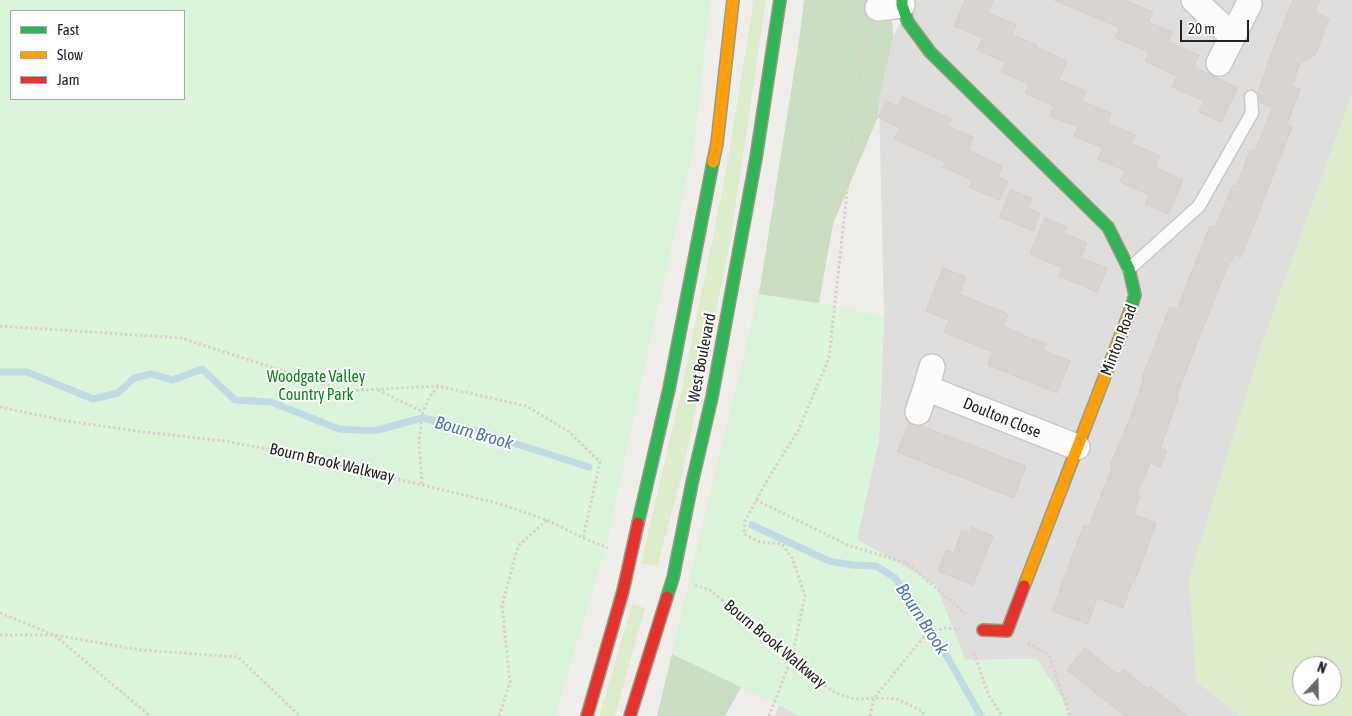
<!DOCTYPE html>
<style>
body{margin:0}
#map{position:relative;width:1352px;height:716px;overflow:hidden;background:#f0eeeb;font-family:"Asap Condensed",sans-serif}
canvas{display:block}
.legend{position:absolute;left:10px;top:10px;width:175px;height:90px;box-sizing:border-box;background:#fff;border:1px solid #a7a7a7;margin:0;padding:6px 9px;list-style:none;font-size:15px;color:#222}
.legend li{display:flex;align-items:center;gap:10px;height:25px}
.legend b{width:25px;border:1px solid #a7a7a7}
.north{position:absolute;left:1292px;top:656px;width:50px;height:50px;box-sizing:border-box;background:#fff;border:1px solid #a7a7a7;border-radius:50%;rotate:21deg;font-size:14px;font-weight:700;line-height:20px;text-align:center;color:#222}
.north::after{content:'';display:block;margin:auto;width:18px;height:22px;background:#6a6968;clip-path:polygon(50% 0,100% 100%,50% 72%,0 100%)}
.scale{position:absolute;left:1180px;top:20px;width:69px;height:22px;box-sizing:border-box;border:2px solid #222;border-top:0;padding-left:6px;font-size:15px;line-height:18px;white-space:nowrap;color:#222;-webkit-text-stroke:4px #fff;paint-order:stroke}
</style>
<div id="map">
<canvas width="1352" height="716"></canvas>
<ul class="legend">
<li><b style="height:6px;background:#30b455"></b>Fast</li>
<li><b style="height:6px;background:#ff9f0a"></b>Slow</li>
<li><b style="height:6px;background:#e5322d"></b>Jam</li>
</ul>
<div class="north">N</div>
<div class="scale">20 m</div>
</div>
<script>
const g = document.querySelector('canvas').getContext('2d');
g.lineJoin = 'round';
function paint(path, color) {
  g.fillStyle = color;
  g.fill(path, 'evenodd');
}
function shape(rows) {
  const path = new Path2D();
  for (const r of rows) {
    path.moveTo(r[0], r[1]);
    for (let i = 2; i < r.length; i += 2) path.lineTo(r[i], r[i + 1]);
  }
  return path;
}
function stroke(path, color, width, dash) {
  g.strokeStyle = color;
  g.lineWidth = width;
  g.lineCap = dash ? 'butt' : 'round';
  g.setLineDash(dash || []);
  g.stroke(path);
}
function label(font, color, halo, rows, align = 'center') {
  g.font = font + ' "Asap Condensed",sans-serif';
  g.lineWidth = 4;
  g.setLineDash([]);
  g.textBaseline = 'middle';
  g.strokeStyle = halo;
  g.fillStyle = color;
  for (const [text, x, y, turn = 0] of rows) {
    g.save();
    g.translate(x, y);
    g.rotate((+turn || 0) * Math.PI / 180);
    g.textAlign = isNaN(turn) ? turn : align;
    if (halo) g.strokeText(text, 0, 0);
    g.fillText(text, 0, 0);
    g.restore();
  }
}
const residential = shape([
 [915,0,1352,0,1352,94,1261,347,1196,681,1240,716,1068,716,1071,712,1037,659,965,660,936,585,857,539,879,440,884,317,879,102,893,37],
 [779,705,801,716,775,716]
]);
const grass = shape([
 [753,0,766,0,730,244,682,476,657,566,641,563,682,388,725,177,751,19],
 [1352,94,1352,716,1240,716,1196,681,1189,578,1261,347],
 [1302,666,1332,666,1332,696,1302,696],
 [632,604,645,608,615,716,599,716]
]);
const forest = shape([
 [804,0,891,0,893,37,879,102,878,117,833,224,755,664,725,716,657,716,759,294,800,34]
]);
const park = shape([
 [0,0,711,0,693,152,644,370,606,547,555,716,0,716],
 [11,11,184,11,184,99,11,99],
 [759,294,838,306,884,317,879,440,857,539,936,585,965,660,1037,659,1071,712,1068,716,801,716,672,654]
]);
const stream = shape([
 [0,372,27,372,93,399,118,393,134,378,151,374,173,380,202,369,235,400,271,402,339,429,374,431,422,418,463,427,589,467],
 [752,525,829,561,852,565,876,566,894,577,915,603,927,633,945,653,981,716]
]);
const building = shape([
 [965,0,993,0,988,13,1016,25,1012,35,1037,45,1036,47,1067,61,1059,80,1086,91,1082,101,1111,113,1107,123,1135,135,1131,143,1160,156,1155,167,1183,180,1169,214,1145,204,1149,195,1120,182,1125,171,1098,159,1103,148,1074,136,1078,127,1050,116,1054,106,1025,93,1029,84,1001,72,1005,62,977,50,983,38,954,26,965,0],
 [1054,0,1125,0,1153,12,1149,22,1172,32,1168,42,1199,55,1194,67,1238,88,1221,122,1199,112,1204,101,1172,87,1177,76,1145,61,1149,52,1115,38,1120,28,1054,0],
 [1293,0,1320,0,1315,12,1329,19,1315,55,1300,63,1292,86,1300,89,1287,124,1292,127,1241,257,1234,254,1231,262,1229,262,1196,345,1176,398,1178,399,1160,448,1167,451,1160,467,1150,463,1137,495,1140,496,1133,514,1156,523,1134,583,1132,582,1123,608,1097,598,1088,624,1052,611,1084,525,1089,527,1112,467,1110,466,1129,421,1144,378,1142,378,1170,307,1177,309,1210,226,1215,227,1233,185,1236,187,1250,150,1255,151,1273,107,1259,102,1258,92,1275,44,1293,0],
 [903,97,951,119,948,126,973,137,968,150,1002,166,998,177,1008,182,999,200,969,187,972,180,943,167,946,162,894,139,900,128,878,117,886,101,898,107,903,97],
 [1011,190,1032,198,1028,208,1040,214,1033,231,999,217,1011,190],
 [1045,218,1066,227,1064,233,1087,243,1081,258,1107,268,1097,292,1059,276,1063,268,1030,254,1045,218],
 [943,268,966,277,959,294,1008,314,1003,326,1023,334,1022,335,1046,344,1043,350,1070,361,1057,393,988,365,993,352,944,332,949,320,926,311,943,268],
 [909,423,914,426,921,426,1026,466,1014,498,897,452,909,423],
 [971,527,993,536,973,585,938,571,946,550,954,553,962,530,969,533,971,527],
 [1085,648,1118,675,1123,669,1148,689,1150,686,1187,716,1125,716,1067,670,1085,648]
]);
const path = shape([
 [0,326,181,338,345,391,438,386,526,406,568,431,600,462,583,538],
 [378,390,423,412],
 [0,407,66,421,144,432,224,441,289,453,497,503,547,520,583,538,608,548],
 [422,484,419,441,422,418,423,412,430,396,438,387],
 [756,500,850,546,907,563,966,614],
 [695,585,710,590,792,657,815,679,836,693,855,699,874,698,897,699,922,711,925,716],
 [0,613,54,635,141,650,238,657,300,716],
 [0,635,54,635,150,716],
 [1028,643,1049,655,1070,716],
 [974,653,989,696,1002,716],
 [499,716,510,682,502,606,518,546,547,520],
 [769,716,792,657,805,596,792,558,782,544,760,542,744,534,745,521,769,477,798,431,829,358,862,54,870,30],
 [870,716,874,698,927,633,945,628,960,629]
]);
const lane = shape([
 [1129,269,1199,206,1252,113,1251,97]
]);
const street = shape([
 [1194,0,1232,36],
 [878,8,902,5],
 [1219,63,1249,4],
 [932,367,926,388,1077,447],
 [918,412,926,388]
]);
const fast = shape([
 [902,0,902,5,908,22,930,52,1108,227,1129,269,1135,295,1130,311],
 [638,523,669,389,713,162],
 [667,597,673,578,692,483,712,397,756,158,780,0]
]);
const slow = shape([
 [713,162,717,143,733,0],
 [1024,586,1130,311]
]);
const jam = shape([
 [983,630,1007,631,1024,586],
 [587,716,623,591,638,523],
 [630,716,667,597]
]);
const streetNames = [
 ["Minton Road",1119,340,-69],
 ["West Boulevard",702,358,-79],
 ["Doulton Close",1002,418,22],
 ["Bourn Brook Walkway",332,463,13],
 ["Bourn Brook Walkway",775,644,40]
];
const parkNames = [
 ["Woodgate Valley",316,377],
 ["Country Park",316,395]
];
const waterNames = [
 ["Bourn Brook",474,433,16],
 ["Bourn Brook",922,619,57]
];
paint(residential, '#dfdedc');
paint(grass, '#ddeccb');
paint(forest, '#cbdec1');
paint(park, '#daf5da');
stroke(stream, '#bfdbe3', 7);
paint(building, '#d7d4d2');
stroke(building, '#d3d0cc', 1);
stroke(lane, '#c9c8c7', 15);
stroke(street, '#c9c8c7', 28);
stroke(fast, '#999a82', 14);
stroke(slow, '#999a82', 14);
stroke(jam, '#999a82', 14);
stroke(path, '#dccecd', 3, [2.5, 2.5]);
stroke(lane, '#fdfcfc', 12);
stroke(street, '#fdfcfc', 25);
stroke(fast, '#30b455', 11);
stroke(slow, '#ff9f0a', 11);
stroke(jam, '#e5322d', 11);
label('16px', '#222', '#fff', streetNames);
label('16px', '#0c8416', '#fff', parkNames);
label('italic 18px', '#4a7aab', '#fff', waterNames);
</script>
